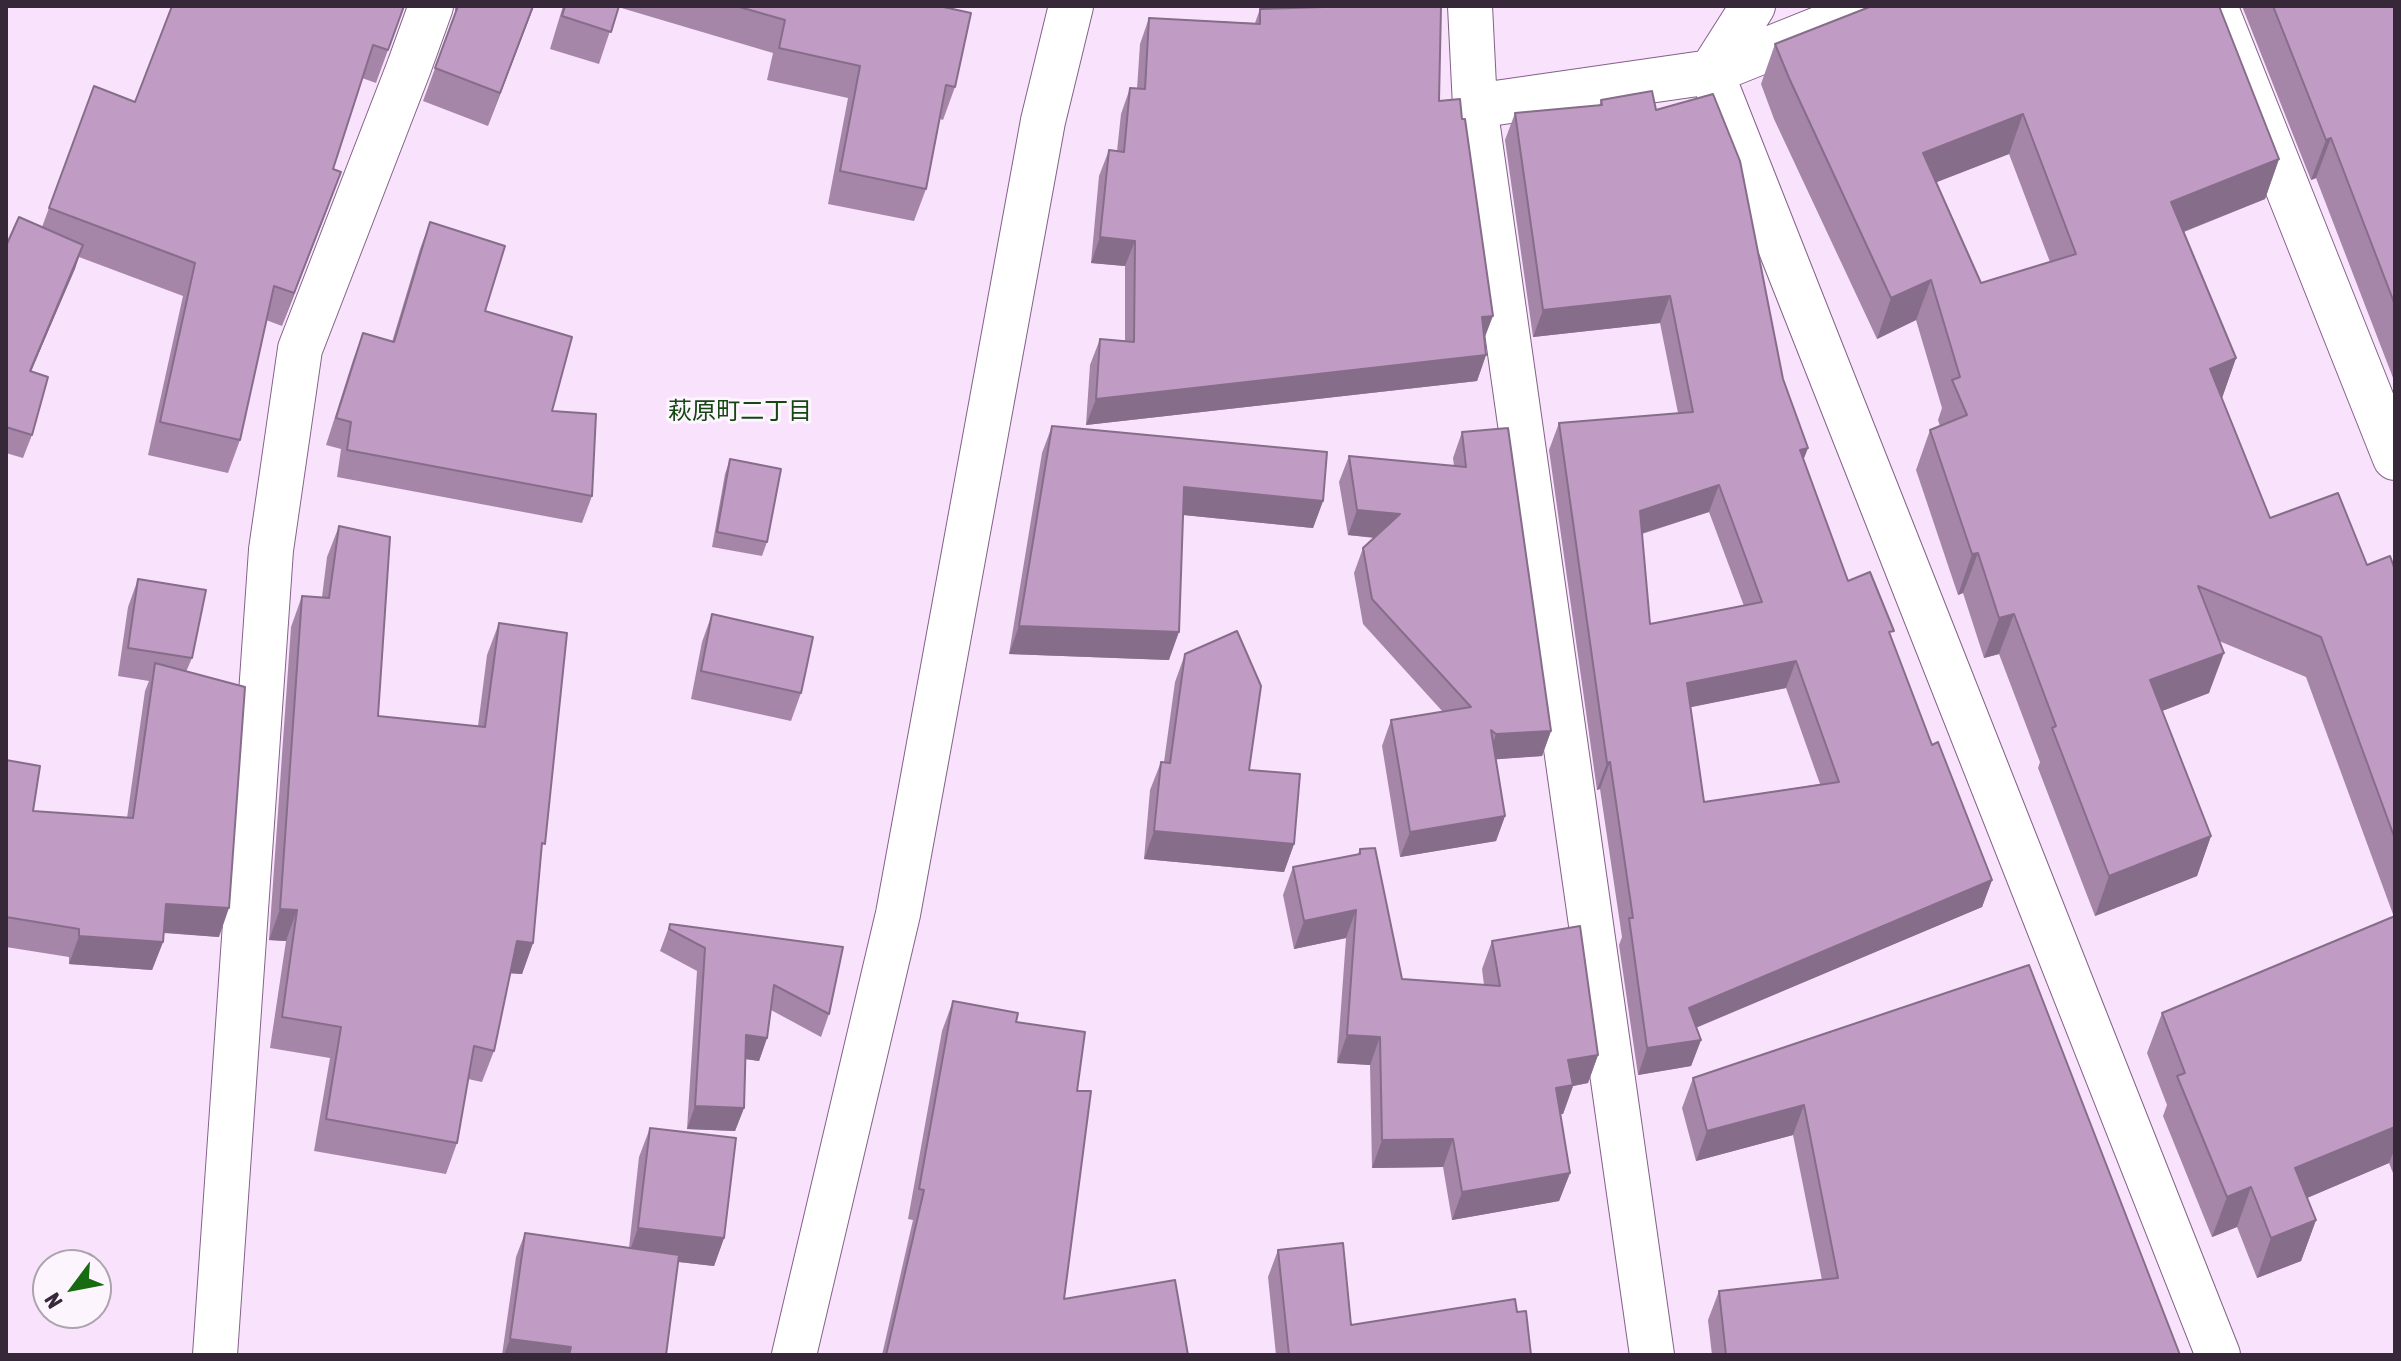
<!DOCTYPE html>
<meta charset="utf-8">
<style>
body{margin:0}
#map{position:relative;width:2401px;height:1361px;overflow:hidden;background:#f9e2fc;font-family:"Asap Condensed",sans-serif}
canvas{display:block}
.frame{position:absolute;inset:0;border:8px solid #362838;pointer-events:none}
.north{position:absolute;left:32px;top:1249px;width:80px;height:80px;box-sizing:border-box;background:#fdf5fe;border:2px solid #ada3af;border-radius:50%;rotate:238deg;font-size:22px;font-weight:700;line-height:32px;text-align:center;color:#362838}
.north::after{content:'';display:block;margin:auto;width:28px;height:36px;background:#176b11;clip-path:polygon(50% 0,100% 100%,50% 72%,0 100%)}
</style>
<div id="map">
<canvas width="2401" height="1361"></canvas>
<div class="frame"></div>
<div class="north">N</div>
</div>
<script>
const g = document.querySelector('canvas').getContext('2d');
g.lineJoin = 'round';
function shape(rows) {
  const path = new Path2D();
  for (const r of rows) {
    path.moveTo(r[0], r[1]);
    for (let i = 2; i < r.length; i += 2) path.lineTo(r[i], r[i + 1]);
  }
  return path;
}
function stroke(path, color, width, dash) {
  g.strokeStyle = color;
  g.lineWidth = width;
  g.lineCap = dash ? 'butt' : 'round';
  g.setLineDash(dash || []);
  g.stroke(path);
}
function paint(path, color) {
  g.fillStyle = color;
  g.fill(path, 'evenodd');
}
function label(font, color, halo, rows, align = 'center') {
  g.font = font + ' "Asap Condensed","Noto Sans JP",sans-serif';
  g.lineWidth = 6;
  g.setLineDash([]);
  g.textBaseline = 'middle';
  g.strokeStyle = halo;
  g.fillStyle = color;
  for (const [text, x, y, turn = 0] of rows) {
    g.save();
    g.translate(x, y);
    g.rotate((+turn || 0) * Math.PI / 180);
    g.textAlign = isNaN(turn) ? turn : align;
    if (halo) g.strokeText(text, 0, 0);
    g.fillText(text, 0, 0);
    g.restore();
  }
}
const minor = shape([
 [1470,6,1475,106,1652,1355],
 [2215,6,2395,458],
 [1711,72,2218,1355],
 [1711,72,1753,6],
 [1475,106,1711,72,1876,6],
 [215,1355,271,550,300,349,409,67,431,6],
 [794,1355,898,914,1043,121,1071,6]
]);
const wall = shape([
 [404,6,376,83,362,78,333,169,341,172,282,326,266,320,240,440,228,473,148,455,183,296,79,257,31,372,32,435,23,458,6,453,6,246,42,227,94,86,135,102],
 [455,6,534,6,488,126,423,101,455,14],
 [563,6,939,6,955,87,943,120,940,119,926,189,914,221,828,204,848,98,767,80,773,53,618,7,599,64,550,49],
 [2242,6,2395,6,2395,383,2316,178,2311,180],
 [1260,9,1439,101,1484,339,1486,355,1477,381,1086,425,1090,365,1100,339,1125,341,1125,266,1091,263,1099,176,1109,150,1117,151,1121,114,1130,88,1137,89,1140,44,1149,18,1255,23],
 [1775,44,2279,159,2265,199,2184,232,2236,358,2222,398,2270,518,2367,565,2395,570,2395,1178,2389,1163,2307,1198,2316,1220,2301,1261,2257,1278,2237,1227,2212,1237,2163,1116,2167,1105,2147,1053,2162,1013,2394,917,2306,677,2219,641,2209,693,2162,711,2211,836,2197,876,2095,916,2038,768,2040,762,1999,654,1984,658,1963,593,1958,595,1916,470,1930,430,1940,426,1938,420,1942,408,1916,320,1877,339,1774,119,1761,84],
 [2009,154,2050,262,1981,283,1936,182],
 [1601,100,1656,110,1783,379,1808,448,1803,459,1848,581,1891,637,1932,745,1992,880,1982,907,1696,1027,1701,1040,1691,1066,1638,1075,1619,945,1622,937,1600,789,1597,790,1549,450,1559,423,1678,413,1660,323,1533,337,1505,140,1515,113,1599,106],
 [1709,512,1744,606,1650,624,1642,534],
 [1786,688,1820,784,1704,802,1690,707],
 [430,222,485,311,552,411,592,496,582,523,337,477,341,449,326,445,353,360,363,333,392,342,420,249],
 [1052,426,1323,501,1313,528,1183,515,1169,660,1009,654,1042,453],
 [1462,432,1551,731,1542,756,1496,759,1505,816,1496,841,1400,857,1382,746,1391,720,1443,712,1363,624,1354,573,1363,548,1374,538,1348,535,1339,482,1349,456,1454,466,1453,458],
 [730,459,767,542,762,556,712,547,725,474],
 [339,526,378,716,478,726,487,655,499,623,541,854,533,943,522,974,510,973,494,1051,482,1082,468,1079,457,1143,446,1174,314,1151,330,1058,270,1048,286,941,269,940,291,627,302,596,322,597,327,557],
 [138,579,192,658,186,672,219,937,163,933,163,942,152,970,69,964,69,957,6,947,6,760,33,811,127,818,145,691,149,681,118,676,128,607],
 [712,614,801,693,791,721,691,699,702,642],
 [1185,654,1249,770,1294,844,1284,872,1144,859,1150,790,1161,762,1164,762,1175,682],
 [1360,849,1402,979,1484,985,1482,969,1492,941,1598,1055,1588,1083,1573,1086,1563,1114,1560,1114,1570,1173,1559,1201,1452,1220,1443,1167,1372,1168,1370,1065,1337,1063,1346,938,1294,949,1283,895,1293,867,1358,854],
 [670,924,829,1014,821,1037,771,1010,767,1038,759,1061,746,1059,744,1108,735,1131,687,1129,697,971,660,951],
 [2029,965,2180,1355,1712,1355,1708,1320,1719,1291,1822,1280,1793,1135,1696,1161,1682,1108,1693,1078],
 [953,1001,1016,1022,1077,1091,1064,1299,1188,1355,882,1355,913,1220,908,1219,942,1031],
 [650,1128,724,1238,714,1266,678,1262,666,1355,502,1355,516,1257,525,1233,629,1248,639,1157],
 [1278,1250,1351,1325,1531,1355,1276,1355,1268,1277]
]);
const shadedWall = shape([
 [533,6,534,6,488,126,500,93],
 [2023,114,2009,154,1909,193,1923,153],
 [2331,138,2316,178,2311,180,2326,140],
 [2279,159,2265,199,2157,242,2171,202],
 [341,172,329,205,282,326,294,293],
 [1100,237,1135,241,1125,266,1091,263],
 [83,245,75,269,21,394,30,371],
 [1931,280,1916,320,1877,339,1891,298],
 [1670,296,1660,323,1533,337,1543,310],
 [1493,316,1483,342,1482,317],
 [1486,355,1477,381,1086,425,1096,399],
 [2236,358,2222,398,2210,369],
 [1808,448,1798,474,1800,450],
 [1719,485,1709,512,1630,537,1640,511],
 [1184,487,1323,501,1313,528,1174,514],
 [1357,510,1400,514,1390,539,1348,535],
 [1978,553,1963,593,1958,595,1972,554],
 [2014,614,1999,654,1984,658,1999,618],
 [1019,626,1179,632,1169,660,1009,654],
 [2224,653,2209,693,2136,721,2150,680],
 [1796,661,1786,688,1677,710,1687,683],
 [1551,731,1542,756,1487,760,1496,734],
 [1610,762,1600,789,1597,790,1607,763],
 [1505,816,1496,841,1400,857,1410,832],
 [1154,831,1294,844,1284,872,1144,859],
 [2211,836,2197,876,2095,916,2109,876],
 [1992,880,1982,907,1679,1035,1689,1008],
 [166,904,229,908,219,937,156,932],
 [280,909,297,910,286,941,269,940],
 [1356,910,1346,938,1294,949,1304,921],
 [79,936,163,942,152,970,69,964],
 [517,941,533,943,522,974,505,973],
 [746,1035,767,1038,759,1061,738,1058],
 [1347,1035,1380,1037,1370,1065,1337,1063],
 [1701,1040,1691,1066,1638,1075,1647,1048],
 [1598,1055,1588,1083,1573,1086,1563,1114,1546,1116,1568,1060],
 [1804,1105,1793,1135,1696,1161,1707,1131],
 [695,1106,744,1108,735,1131,687,1129],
 [2395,1127,2395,1148,2389,1163,2281,1209,2295,1168],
 [1453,1139,1443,1167,1372,1168,1382,1140],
 [1570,1173,1559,1201,1452,1220,1462,1192],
 [2251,1187,2237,1227,2212,1237,2227,1197],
 [2316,1220,2301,1261,2257,1278,2271,1238],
 [638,1228,724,1238,714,1266,628,1256],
 [510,1339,571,1347,568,1355,504,1355]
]);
const building = shape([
 [172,6,404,6,388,50,373,45,333,169,341,172,294,293,274,286,240,440,160,422,195,263,49,208,94,86,135,102,172,6],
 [458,6,533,6,500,93,435,68,458,6],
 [565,6,619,6,611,32,562,16,565,6],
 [736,6,939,6,971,13,955,87,946,85,926,189,840,171,860,66,779,48,785,20,736,6],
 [1356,6,1441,6,1439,101,1460,99,1462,119,1465,119,1493,316,1482,317,1486,355,1096,399,1100,339,1134,342,1135,241,1100,237,1109,150,1124,152,1130,88,1145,89,1149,18,1260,24,1260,9,1356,6],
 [1872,6,2219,6,2279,159,2171,202,2236,358,2210,369,2270,518,2338,493,2367,565,2390,556,2395,570,2395,839,2321,637,2198,586,2224,653,2150,680,2211,836,2109,876,2052,728,2056,726,2014,614,1999,618,1978,553,1972,554,1930,430,1967,415,1952,380,1960,377,1931,280,1891,298,1789,78,1775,44,1872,6],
 [2023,114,2076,254,1981,283,1923,153,2023,114],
 [2273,6,2395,6,2395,305,2331,138,2326,140,2273,6],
 [1652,91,1656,110,1713,94,1740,161,1783,379,1808,448,1800,450,1848,581,1870,572,1894,631,1889,632,1932,745,1938,742,1992,880,1689,1008,1701,1040,1647,1048,1629,918,1633,918,1610,762,1607,763,1559,423,1693,412,1670,296,1543,310,1515,113,1602,105,1601,100,1652,91],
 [1719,485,1762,602,1650,624,1640,511,1719,485],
 [1796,661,1839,782,1704,802,1687,683,1796,661],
 [19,217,83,245,30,371,48,377,32,435,6,427,6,246,19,217],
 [430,222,505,246,485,311,572,337,552,411,596,414,592,496,347,450,351,422,336,418,363,333,394,342,430,222],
 [1052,426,1327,452,1323,501,1184,487,1179,632,1019,626,1052,426],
 [1508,428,1551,731,1496,734,1491,730,1505,816,1410,832,1391,720,1471,707,1372,599,1363,548,1400,514,1357,510,1349,456,1466,467,1462,432,1508,428],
 [730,459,781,469,767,542,717,532,730,459],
 [339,526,390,537,378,716,485,727,499,623,567,633,545,844,542,843,533,943,517,941,494,1051,474,1046,457,1143,326,1119,341,1027,282,1017,297,910,280,909,302,596,329,598,339,526],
 [138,579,206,590,192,658,128,648,138,579],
 [712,614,813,637,801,693,701,671,712,614],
 [1237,631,1261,686,1249,770,1300,774,1294,844,1154,831,1161,762,1170,763,1185,654,1237,631],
 [155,663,245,687,229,908,166,904,163,942,79,936,79,929,6,917,6,760,40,766,33,811,133,818,155,663],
 [1375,848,1402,979,1500,986,1492,941,1580,926,1598,1055,1568,1060,1573,1085,1556,1088,1570,1173,1462,1192,1453,1139,1382,1140,1380,1037,1347,1035,1356,910,1304,921,1293,867,1360,854,1360,849,1375,848],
 [2395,916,2395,1127,2295,1168,2316,1220,2271,1238,2251,1187,2227,1197,2177,1076,2185,1073,2162,1013,2395,916],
 [670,924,843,947,829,1014,774,985,767,1038,746,1035,744,1108,695,1106,705,948,669,929,670,924],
 [2029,965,2180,1355,1726,1355,1719,1291,1838,1278,1804,1105,1707,1131,1693,1078,2029,965],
 [953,1001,1018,1013,1016,1022,1085,1032,1077,1091,1091,1091,1064,1299,1175,1280,1188,1355,886,1355,924,1190,919,1189,953,1001],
 [650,1128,736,1138,724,1238,638,1228,650,1128],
 [525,1233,679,1255,666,1355,569,1355,571,1347,510,1339,525,1233],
 [1343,1243,1351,1325,1515,1299,1517,1312,1526,1311,1531,1355,1289,1355,1278,1250,1343,1243]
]);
const neighbourhoodNames = [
 ["萩原町二丁目",740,411]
];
stroke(minor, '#836288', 46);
stroke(minor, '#fff', 44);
paint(wall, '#a586a9');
paint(shadedWall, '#866d8a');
paint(building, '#c09cc5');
stroke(building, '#866d8a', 2);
label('24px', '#144711', '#fdf5fe', neighbourhoodNames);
</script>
